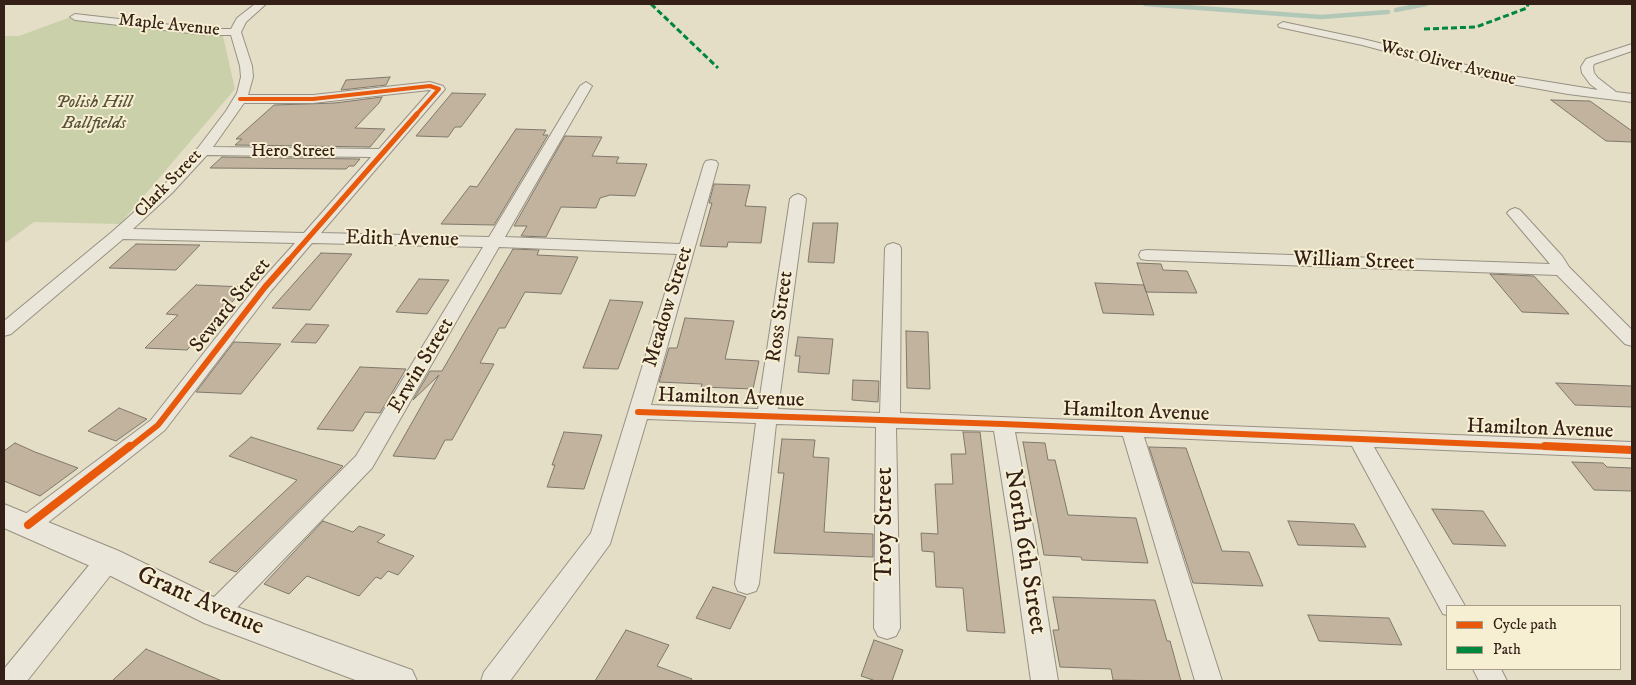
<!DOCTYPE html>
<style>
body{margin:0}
#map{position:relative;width:1636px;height:685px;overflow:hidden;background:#e5dec6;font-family:"IM FELL DW Pica",serif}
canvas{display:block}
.frame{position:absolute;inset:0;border:5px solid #352018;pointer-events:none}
.legend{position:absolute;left:1446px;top:605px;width:175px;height:65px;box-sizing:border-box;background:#f7efd2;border:1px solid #a99c88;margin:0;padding:6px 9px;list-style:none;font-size:15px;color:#352018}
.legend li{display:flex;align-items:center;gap:10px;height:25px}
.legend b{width:25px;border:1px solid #a99c88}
</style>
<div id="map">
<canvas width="1636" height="685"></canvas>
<div class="frame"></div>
<ul class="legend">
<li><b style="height:6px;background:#e8590c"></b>Cycle path</li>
<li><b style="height:6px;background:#00873e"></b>Path</li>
</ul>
</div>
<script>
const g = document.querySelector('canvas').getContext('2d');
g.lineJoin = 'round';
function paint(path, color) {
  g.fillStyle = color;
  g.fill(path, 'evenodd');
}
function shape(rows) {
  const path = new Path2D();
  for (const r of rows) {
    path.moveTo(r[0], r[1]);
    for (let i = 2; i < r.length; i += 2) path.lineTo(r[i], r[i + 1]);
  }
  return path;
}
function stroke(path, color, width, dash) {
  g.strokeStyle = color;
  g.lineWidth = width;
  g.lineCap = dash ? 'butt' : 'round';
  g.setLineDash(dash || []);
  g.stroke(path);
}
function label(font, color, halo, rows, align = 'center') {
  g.font = font + ' "IM FELL DW Pica",serif';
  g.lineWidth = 4;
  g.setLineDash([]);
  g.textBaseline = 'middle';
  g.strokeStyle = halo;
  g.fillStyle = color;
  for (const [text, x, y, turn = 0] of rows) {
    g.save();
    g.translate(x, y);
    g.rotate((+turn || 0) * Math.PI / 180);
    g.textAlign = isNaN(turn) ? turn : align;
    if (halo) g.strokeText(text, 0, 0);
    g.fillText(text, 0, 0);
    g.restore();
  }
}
const green = shape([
 [68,18,223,36,235,89,120,224,34,222,4,244,4,36,19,36]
]);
const stream = shape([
 [1145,4,1321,17,1388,12],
 [1396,10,1426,4]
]);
const building = shape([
 [390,77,386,85,341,90,346,80,390,77],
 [452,93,486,94,461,127,455,127,448,137,416,136,452,93],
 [382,97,379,103,355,128,385,129,370,147,235,145,242,139,236,139,274,105,335,103,382,97],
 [1551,100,1590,101,1632,131,1632,142,1606,141,1551,100],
 [516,129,546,130,543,135,548,135,494,225,441,224,470,186,477,187,516,129],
 [565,136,602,137,592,156,619,157,616,163,647,164,635,196,610,195,600,198,596,208,561,207,546,237,521,236,527,226,514,226,565,136],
 [222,157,360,159,354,166,349,166,346,169,210,168,222,157],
 [714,184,750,185,745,206,766,207,761,243,728,242,727,247,700,246,712,203,709,203,714,184],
 [813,223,838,223,834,263,808,262,813,223],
 [136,244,200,245,176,270,109,268,136,244],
 [513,249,539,250,537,255,578,257,561,294,525,292,505,328,499,328,480,363,494,364,452,440,445,440,435,459,393,456,439,375,413,400,430,371,442,371,513,249],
 [321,253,352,254,310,310,272,308,321,253],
 [1137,263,1161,264,1163,270,1187,271,1197,293,1146,292,1137,263],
 [1490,274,1534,276,1569,314,1522,312,1490,274],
 [419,279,449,280,427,314,396,312,419,279],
 [1095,283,1144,285,1154,315,1103,313,1095,283],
 [196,285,246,287,187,350,145,348,178,315,166,314,196,285],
 [610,300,643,302,618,369,583,368,610,300],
 [685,318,734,321,725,359,759,361,753,389,701,387,702,384,659,382,669,348,677,348,685,318],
 [306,324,329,325,316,343,291,342,306,324],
 [906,331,928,332,930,389,907,388,906,331],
 [798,337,833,339,829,374,798,372,800,356,795,356,798,337],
 [234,342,281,344,241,394,196,392,234,342],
 [360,367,406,369,380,413,365,412,353,431,317,429,360,367],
 [853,380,879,381,878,402,852,400,853,380],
 [1556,383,1632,386,1632,407,1575,405,1556,383],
 [119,408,147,419,116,441,88,431,119,408],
 [564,432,602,435,584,489,547,487,555,465,552,465,564,432],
 [963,432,980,432,1005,633,967,631,963,588,936,587,934,552,922,551,921,533,938,534,935,484,953,484,951,454,966,454,963,432],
 [251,437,343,466,236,572,209,562,297,480,229,456,251,437],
 [782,439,815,440,813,457,829,458,824,532,873,534,873,557,774,553,784,473,778,473,782,439],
 [1023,442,1045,443,1048,460,1055,460,1068,515,1136,518,1148,563,1082,560,1081,557,1044,555,1023,442],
 [15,443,35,452,78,468,40,496,4,481,4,451,15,443],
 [1149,447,1186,448,1222,551,1249,552,1263,586,1193,583,1149,447],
 [1572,462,1603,463,1607,467,1632,468,1632,491,1594,490,1572,462],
 [1432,509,1483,511,1506,546,1453,544,1432,509],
 [323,521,353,532,359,526,385,535,377,542,414,556,398,575,388,571,381,579,376,577,359,596,307,576,289,594,264,584,323,521],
 [1288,521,1354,524,1366,547,1298,545,1288,521],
 [713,587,746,597,730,629,696,618,713,587],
 [1053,597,1155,600,1167,641,1170,641,1181,681,1113,680,1111,669,1060,667,1053,630,1059,630,1053,597],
 [1308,615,1389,618,1402,645,1319,641,1308,615],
 [626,630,669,645,657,666,692,679,691,681,595,681,626,630],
 [874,640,903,650,892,681,876,681,861,676,874,640],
 [146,649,222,681,112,681,146,649]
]);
const minor = shape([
 [255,4,266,4,246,22,241,32,252,66,253,77,248,95,313,95,430,82,443,86,445,89,321,233,489,237,580,86,586,82,592,86,505,237,680,244,704,164,706,161,711,160,716,161,718,164,651,405,758,409,790,199,793,196,798,194,803,196,806,199,778,409,880,413,885,248,887,245,893,243,899,245,901,248,900,413,1632,442,1632,458,1374,447,1465,606,1447,606,1447,615,1443,614,1352,446,1144,437,1222,681,1195,681,1123,436,1015,432,1035,538,1058,681,1031,681,1011,538,994,431,896,428,900,628,896,636,887,639,878,636,874,628,876,427,776,424,759,584,756,591,747,594,738,591,735,584,756,423,647,419,610,544,510,681,481,681,484,672,591,533,677,254,499,247,372,468,224,621,215,624,206,621,202,613,206,605,356,456,483,247,312,243,271,291,165,430,36,532,28,534,20,532,16,525,20,518,151,420,259,283,295,243,123,239,11,334,4,336,4,321,113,231,162,187,198,148,226,111,237,93,241,77,240,66,231,35,207,35,75,20,70,17,75,14,207,29,231,29,237,18,255,4],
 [429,90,431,90,379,149,213,147,244,103,313,103,429,90],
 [207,155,371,157,304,233,133,229,172,193,207,155],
 [1283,22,1363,39,1506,75,1598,90,1590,84,1582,73,1581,67,1586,59,1632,44,1632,51,1594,64,1593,67,1594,73,1598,78,1616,92,1632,94,1632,102,1568,94,1506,83,1362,45,1279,27,1278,25,1283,22],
 [1515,208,1520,210,1562,256,1569,267,1632,330,1632,346,1625,344,1557,275,1147,260,1141,259,1139,255,1141,251,1147,250,1550,264,1507,213,1510,210,1515,208],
 [108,550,117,553,120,560,117,567,27,681,4,681,4,669,99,553,108,550],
 [1473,669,1501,669,1507,681,1479,681,1473,669]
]);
const tertiary = shape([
 [4,504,119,551,226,603,412,670,417,681,358,681,204,623,97,569,4,528,4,504]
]);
const quiet = shape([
 [651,4,718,68],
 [1424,29,1476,27,1527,8,1528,4]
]);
const cyclewayFar3 = shape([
 [240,99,313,99,430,86,439,89,416,115]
]);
const cyclewayFar2 = shape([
 [288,261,417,114]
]);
const cyclewayFar1 = shape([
 [638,412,1003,424,1575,448],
 [129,448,158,425,265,287,289,260]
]);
const cycleway = shape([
 [1545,446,1632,450],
 [28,525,130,446]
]);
const farStreetnames = [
 ["Maple Avenue",169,26,6],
 ["West Oliver Avenue",1448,64,14],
 ["Hero Street",293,152],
 ["Clark Street",169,184,-46]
];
const farParknames = [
 ["Polish Hill",94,103],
 ["Ballfields",94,124]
];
const streetNames = [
 ["Edith Avenue",402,240,1],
 ["William Street",1354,262,2],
 ["Seward Street",231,306,-51],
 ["Meadow Street",669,307,-73],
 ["Ross Street",781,317,-82],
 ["Erwin Street",422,366,-59],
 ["Hamilton Avenue",731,399,2],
 ["Hamilton Avenue",1136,413,2],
 ["Hamilton Avenue",1540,430,2]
];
const nearStreetnames = [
 ["Troy Street",886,524,-90],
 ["North 6th Street",1024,552,81],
 ["Grant Avenue",200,602,24]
];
paint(green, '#cad1aa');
stroke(stream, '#b1c8b9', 4.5);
paint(building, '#c2b39e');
stroke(building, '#7f786b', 1);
stroke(minor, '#979183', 2);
stroke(tertiary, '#979183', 2);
paint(minor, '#eae6da');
paint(tertiary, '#eae6da');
stroke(quiet, '#00873e', 3, [6, 3]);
stroke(cyclewayFar3, '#e8590c', 4);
stroke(cyclewayFar2, '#e8590c', 5);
stroke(cyclewayFar1, '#e8590c', 6);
stroke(cycleway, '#e8590c', 8);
label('18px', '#352018', '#f7efd2', farStreetnames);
label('italic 18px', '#5b523d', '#f7efd2', farParknames);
label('21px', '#352018', '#f7efd2', streetNames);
label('25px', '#352018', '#f7efd2', nearStreetnames);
</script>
